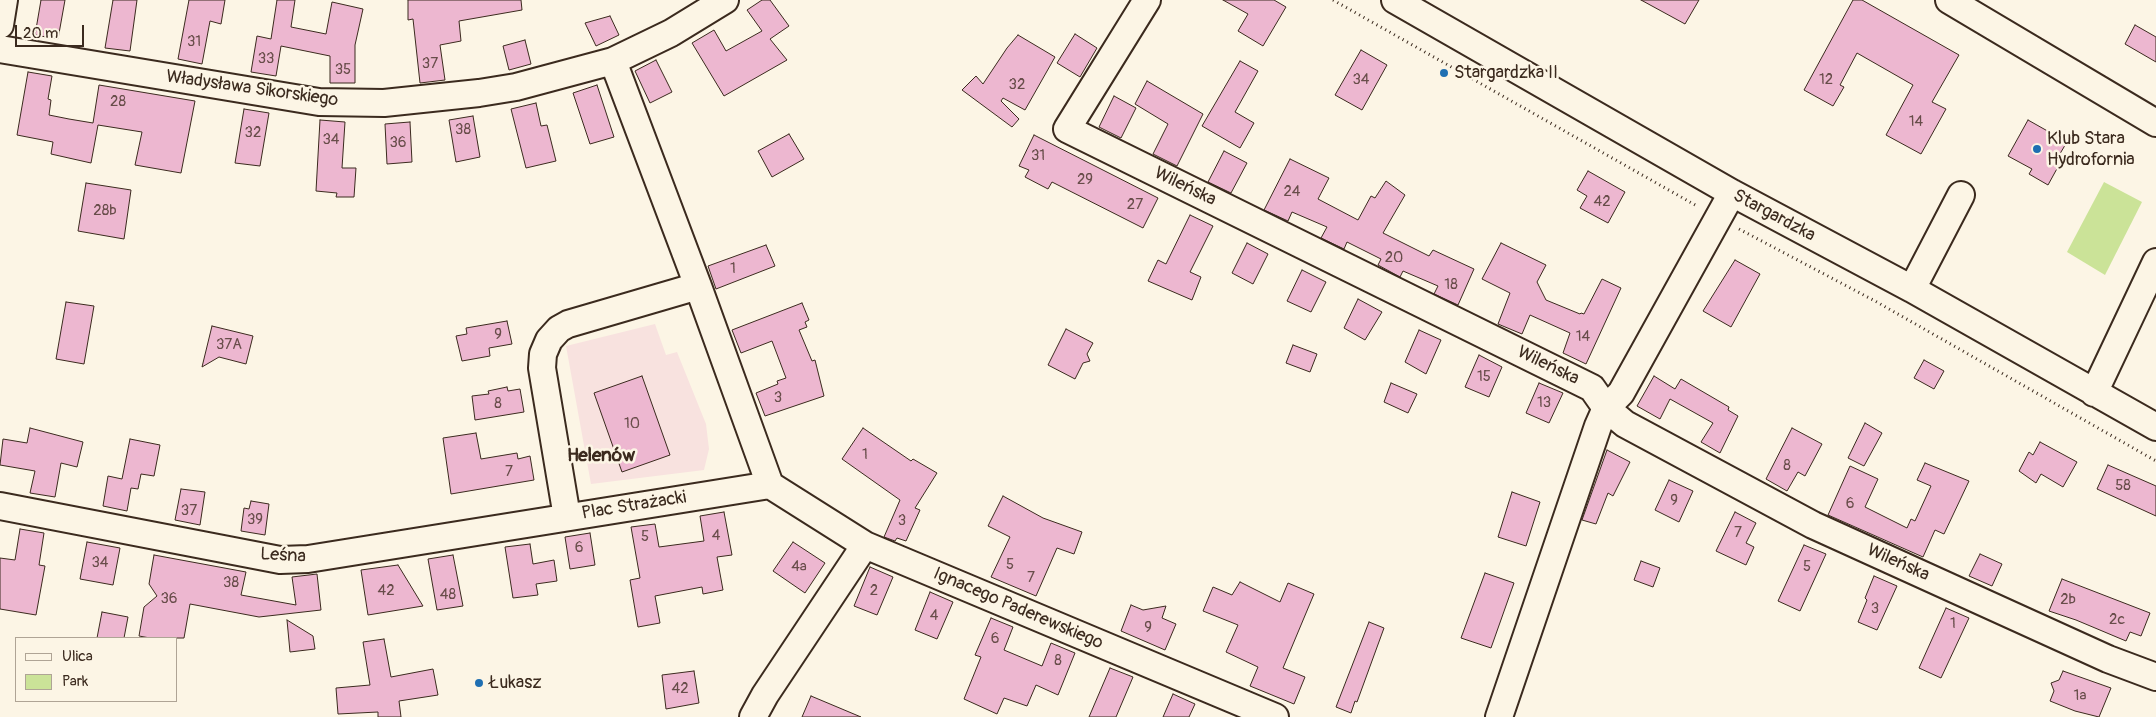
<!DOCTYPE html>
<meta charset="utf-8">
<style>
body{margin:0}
#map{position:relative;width:2156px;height:717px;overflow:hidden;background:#fcf5e5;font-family:Pangolin,sans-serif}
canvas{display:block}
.legend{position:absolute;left:15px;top:637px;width:162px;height:65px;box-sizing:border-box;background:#fcf5e5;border:1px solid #afa495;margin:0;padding:6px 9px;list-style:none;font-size:15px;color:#3b2a1e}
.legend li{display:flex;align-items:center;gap:10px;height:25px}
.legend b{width:25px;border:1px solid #afa495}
.scale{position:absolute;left:15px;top:25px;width:69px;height:22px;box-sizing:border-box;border:2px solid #3b2a1e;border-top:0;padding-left:6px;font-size:15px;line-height:18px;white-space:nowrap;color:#3b2a1e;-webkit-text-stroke:4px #fcf5e5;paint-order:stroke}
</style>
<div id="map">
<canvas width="2156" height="717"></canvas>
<ul class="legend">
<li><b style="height:6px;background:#fcf5e5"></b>Ulica</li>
<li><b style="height:14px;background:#cbe398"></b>Park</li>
</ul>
<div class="scale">20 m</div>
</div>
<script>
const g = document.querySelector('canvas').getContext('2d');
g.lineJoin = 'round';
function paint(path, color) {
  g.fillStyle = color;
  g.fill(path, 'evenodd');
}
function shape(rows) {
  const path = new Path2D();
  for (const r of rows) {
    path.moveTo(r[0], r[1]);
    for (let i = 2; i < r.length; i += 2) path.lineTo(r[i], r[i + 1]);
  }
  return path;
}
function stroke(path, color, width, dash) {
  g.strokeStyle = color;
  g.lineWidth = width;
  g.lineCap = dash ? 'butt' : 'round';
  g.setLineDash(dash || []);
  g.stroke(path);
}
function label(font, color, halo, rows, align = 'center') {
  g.font = font + ' Pangolin,sans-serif';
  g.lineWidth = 5;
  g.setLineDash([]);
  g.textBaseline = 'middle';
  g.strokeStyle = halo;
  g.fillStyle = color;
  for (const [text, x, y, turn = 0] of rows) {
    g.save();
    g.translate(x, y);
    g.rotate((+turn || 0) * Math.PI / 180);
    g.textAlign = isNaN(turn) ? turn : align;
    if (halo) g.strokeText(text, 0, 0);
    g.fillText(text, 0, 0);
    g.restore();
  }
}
const built = shape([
 [655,324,666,355,677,352,706,424,709,449,704,470,591,484,566,346]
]);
const green = shape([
 [2104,182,2142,202,2105,275,2067,252]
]);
const building = shape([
 [41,0,65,0,58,39,35,35,41,0],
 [113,0,137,0,130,51,105,48,113,0],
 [189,0,225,0,221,24,210,21,202,64,178,59,189,0],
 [277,0,295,0,291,27,326,34,332,2,363,9,355,45,355,83,330,83,330,56,281,46,276,76,251,72,257,36,271,39,277,0],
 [408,0,521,0,522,10,459,21,461,41,440,45,445,80,420,83,413,19,408,20,408,0],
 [762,0,770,0,789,26,770,39,787,60,724,96,692,43,714,30,726,51,762,31,747,10,762,0],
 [1223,0,1274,0,1286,7,1263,46,1238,31,1248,14,1223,0],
 [1641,0,1699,0,1685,24,1641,0],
 [1853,0,1862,0,1959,55,1932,102,1946,109,1921,154,1886,135,1913,85,1857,53,1840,85,1844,87,1833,106,1804,90,1853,0],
 [610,16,619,35,596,46,585,23,610,16],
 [2135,25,2156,37,2156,62,2125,44,2135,25],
 [1075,34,1097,48,1080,77,1057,63,1075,34],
 [1018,35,1055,57,1025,110,1003,98,1001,101,1019,119,1012,127,962,90,976,76,983,84,1007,48,1018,35],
 [525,40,531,64,509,70,503,46,525,40],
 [1361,50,1387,65,1362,110,1335,95,1361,50],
 [656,60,672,92,650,103,635,71,656,60],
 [1240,61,1258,71,1235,112,1254,123,1240,148,1202,126,1240,61],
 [28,72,52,76,48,99,51,100,49,115,69,119,93,123,99,85,195,101,181,173,135,165,142,132,98,125,91,163,51,154,53,142,17,135,28,72],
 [1147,81,1203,114,1177,166,1153,154,1168,124,1135,104,1147,81],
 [597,85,614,137,590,144,573,93,597,85],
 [1114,96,1136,108,1121,138,1099,127,1114,96],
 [536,103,541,126,547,125,556,161,526,168,511,109,536,103],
 [244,109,269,113,260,166,235,163,244,109],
 [473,116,480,157,456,162,449,120,473,116],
 [320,120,345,122,342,168,356,168,354,197,336,197,337,193,316,191,320,120],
 [2028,120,2067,142,2055,162,2059,165,2048,185,2029,174,2032,169,2008,156,2028,120],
 [410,122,412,162,387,164,385,124,410,122],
 [789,134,804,159,772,177,758,151,789,134],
 [1034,135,1158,198,1143,228,1052,182,1048,189,1025,177,1029,170,1019,166,1034,135],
 [1224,151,1247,163,1231,193,1208,182,1224,151],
 [1290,159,1329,178,1318,199,1358,220,1371,196,1375,198,1386,181,1405,195,1383,233,1429,256,1433,250,1474,269,1458,305,1434,294,1438,286,1403,271,1400,277,1378,265,1381,259,1347,242,1344,249,1321,238,1327,227,1292,212,1288,221,1264,210,1290,159],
 [1588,171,1625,192,1608,223,1580,208,1587,196,1577,190,1588,171],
 [86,183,131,190,124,239,78,231,86,183],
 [1190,215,1213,226,1190,272,1201,277,1192,300,1148,281,1158,260,1166,264,1190,215],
 [1247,243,1268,254,1253,284,1232,273,1247,243],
 [1501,243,1546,265,1537,282,1546,300,1580,314,1581,313,1584,314,1602,279,1621,288,1586,364,1563,353,1570,333,1530,315,1522,334,1498,324,1510,293,1482,279,1501,243],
 [766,245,775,266,716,289,708,266,766,245],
 [1735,260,1760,274,1731,327,1703,311,1735,260],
 [1302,270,1326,282,1311,312,1287,301,1302,270],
 [1358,299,1382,312,1365,340,1344,328,1358,299],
 [66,302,94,306,84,364,56,359,66,302],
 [802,303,809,320,805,322,807,327,799,330,812,361,815,360,824,396,765,416,756,393,778,384,777,381,786,378,772,341,741,353,732,330,802,303],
 [507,321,512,344,489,348,490,356,462,361,456,336,467,334,466,328,507,321],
 [212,326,253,336,246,364,219,357,202,367,212,326],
 [1066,329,1093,343,1087,354,1090,361,1083,363,1075,379,1048,365,1066,329],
 [1419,330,1441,340,1426,374,1405,362,1419,330],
 [1293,345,1317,354,1310,372,1286,363,1293,345],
 [1479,355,1502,367,1489,397,1465,387,1479,355],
 [1924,360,1944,371,1934,389,1914,378,1924,360],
 [642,376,670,455,622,472,594,393,642,376],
 [1654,376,1675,389,1681,379,1729,407,1728,410,1738,416,1720,453,1701,442,1713,423,1670,399,1660,419,1637,406,1654,376],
 [1391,383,1417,394,1408,413,1384,402,1391,383],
 [1539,383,1563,393,1549,423,1526,413,1539,383],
 [507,387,508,391,520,389,524,412,475,420,472,396,489,394,488,391,507,387],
 [1865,423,1882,433,1864,466,1848,458,1865,423],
 [30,428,83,442,77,467,61,463,55,497,30,493,35,471,0,465,3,439,27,443,30,428],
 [863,428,911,461,913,459,937,473,915,508,920,510,906,541,897,538,895,541,884,537,900,500,842,459,863,428],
 [1792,428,1822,444,1805,476,1798,472,1787,491,1766,479,1792,428],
 [476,433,481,459,517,453,518,459,530,456,534,480,451,494,443,438,476,433],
 [130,439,160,445,154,476,141,474,138,489,131,488,127,511,103,506,108,476,122,479,130,439],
 [2040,442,2077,462,2063,487,2041,474,2036,483,2019,471,2029,452,2033,455,2040,442],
 [1607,450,1630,462,1613,496,1608,493,1596,524,1582,520,1607,450],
 [1925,463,1969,481,1944,534,1935,530,1923,557,1828,515,1850,466,1878,479,1865,507,1907,528,1911,519,1915,521,1931,486,1917,480,1925,463],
 [2108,465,2156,486,2156,516,2097,489,2108,465],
 [1669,480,1693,491,1679,522,1655,510,1669,480],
 [181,489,205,492,200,525,175,520,181,489],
 [1512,492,1540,502,1526,546,1498,537,1512,492],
 [1003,496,1043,518,1082,532,1074,554,1057,548,1036,596,991,577,1010,537,988,526,1003,496],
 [251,501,269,504,265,535,241,531,244,508,249,509,251,501],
 [724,512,732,555,717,557,723,590,703,594,702,587,655,596,660,623,638,627,630,580,640,578,631,527,655,524,659,547,704,541,700,516,724,512],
 [1735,512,1756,523,1746,543,1754,547,1746,565,1716,551,1735,512],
 [20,529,44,533,39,565,45,566,36,615,0,609,0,558,15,560,20,529],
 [590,533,595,565,570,569,565,537,590,533],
 [87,542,120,548,113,585,80,579,87,542],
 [793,542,825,563,805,593,773,571,793,542],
 [530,544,533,564,554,560,557,581,536,584,538,595,513,598,505,547,530,544],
 [1804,545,1826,554,1800,611,1778,601,1804,545],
 [1980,554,2002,564,1992,586,1969,576,1980,554],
 [154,555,246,572,241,595,296,605,292,577,317,574,321,610,259,617,190,604,184,638,150,638,139,636,144,607,157,596,149,584,154,555],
 [453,555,463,606,437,610,428,559,453,555],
 [1641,561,1660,568,1653,587,1634,580,1641,561],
 [398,565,423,606,368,615,361,570,398,565],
 [870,567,893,577,877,615,854,606,870,567],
 [1485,573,1514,583,1491,648,1461,638,1485,573],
 [1874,576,1897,586,1877,630,1858,622,1867,600,1865,598,1874,576],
 [2062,579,2150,613,2141,636,2130,632,2126,641,2076,620,2049,611,2062,579],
 [1240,582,1280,602,1288,583,1314,594,1283,668,1305,677,1294,704,1250,686,1258,667,1226,652,1238,625,1203,611,1213,587,1232,595,1240,582],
 [930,592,953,602,937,639,915,630,930,592],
 [1131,605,1143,610,1166,606,1162,618,1176,624,1165,650,1121,631,1131,605],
 [1946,608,1969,618,1941,678,1919,668,1946,608],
 [102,612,128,617,124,638,97,638,102,612],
 [991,618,1013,627,1004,650,1042,666,1051,643,1075,653,1058,695,1036,685,1027,706,1004,698,997,714,964,699,981,657,975,655,991,618],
 [287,620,313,636,315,649,290,652,287,620],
 [1369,622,1384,628,1357,702,1355,701,1351,713,1336,707,1369,622],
 [384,639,391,677,433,669,438,695,399,701,401,717,378,717,378,712,338,714,336,688,370,685,363,642,384,639],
 [1110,668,1133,677,1116,717,1089,717,1110,668],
 [694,671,699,703,666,709,662,675,694,671],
 [2063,671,2111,688,2099,717,2075,711,2050,701,2054,691,2051,683,2059,680,2063,671],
 [1173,694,1195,704,1189,717,1163,717,1173,694],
 [811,696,861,717,802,717,811,696]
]);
const path = shape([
 [1333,0,1697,206],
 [1739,229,1875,301,2156,461]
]);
const minor = shape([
 [1147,0,1067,129,1592,388,1606,408,1625,424,1813,525,2108,659,2156,677],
 [1395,0,1732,193,1912,289,2156,427],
 [1949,0,2156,123],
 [0,25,4,0],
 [0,49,319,102,384,103,479,93,516,87,613,61,671,33,725,0],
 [613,61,698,286,770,485],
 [1912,289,1961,195],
 [2094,393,2156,262],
 [770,485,865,545,1275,717],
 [0,506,280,560,308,559,770,485],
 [567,517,542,368,543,354,549,340,559,329,568,324,698,286],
 [753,717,765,695,865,545],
 [1499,717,1598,426,1606,408,1621,393,1732,193]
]);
const markers = [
 [1444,73,5,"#1f6fb2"],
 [2037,149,5,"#1f6fb2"],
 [479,683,5,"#1f6fb2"]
];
const numberNames = [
 ["31",194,42],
 ["33",266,59],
 ["37",430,64],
 ["35",343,70],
 ["34",1361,80],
 ["12",1826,80],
 ["32",1017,85],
 ["28",118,102],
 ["14",1916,122],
 ["38",463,130],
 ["32",253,133],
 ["34",331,140],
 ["36",398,143],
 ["31",1038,156],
 ["29",1085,180],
 ["24",1292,192],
 ["42",1602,202],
 ["27",1135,205],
 ["28b",105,211],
 ["20",1394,258],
 ["1",733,269],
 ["18",1451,285],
 ["9",498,335],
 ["14",1583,337],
 ["37A",229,345],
 ["15",1484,377],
 ["3",778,398],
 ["13",1544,403],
 ["8",498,404],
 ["10",632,424],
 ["1",865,455],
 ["8",1787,466],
 ["7",509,472],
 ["58",2123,486],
 ["9",1674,501],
 ["6",1850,504],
 ["37",189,511],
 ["39",255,520],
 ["3",902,521],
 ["7",1738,533],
 ["4",716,536],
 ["5",645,537],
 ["6",579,548],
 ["34",100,563],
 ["5",1010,565],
 ["4a",799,567],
 ["5",1807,567],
 ["7",1031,578],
 ["38",231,583],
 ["42",386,591],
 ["2",874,591],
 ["48",448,595],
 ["36",169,599],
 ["2b",2068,600],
 ["3",1875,609],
 ["4",934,616],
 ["2c",2117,620],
 ["1",1953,624],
 ["9",1148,628],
 ["6",995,639],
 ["8",1058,661],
 ["42",680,689],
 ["1a",2080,696]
];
const poiNames = [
 ["Stargardzka II",1454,73],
 ["Klub Stara",2047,139],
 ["Hydrofornia",2047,160],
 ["Łukasz",489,683]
];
const streetNames = [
 ["Władysława Sikorskiego",252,89,8],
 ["Wileńska",1185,187,26],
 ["Stargardzka",1774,216,28],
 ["Wileńska",1548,366,26],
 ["Plac Strażacki",634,506,-9],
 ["Leśna",283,556,3],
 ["Wileńska",1898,563,24],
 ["Ignacego Paderewskiego",1018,609,23]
];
const neighbourhoodNames = [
 ["Helenów",601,456]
];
paint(built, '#f8e2df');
paint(green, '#cbe398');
paint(building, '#edb7d0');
stroke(building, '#3b2a1e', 1);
stroke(minor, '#3b2a1e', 30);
stroke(path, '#3b2a1e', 3, [1, 4]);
stroke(minor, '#fcf5e5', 26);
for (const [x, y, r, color] of markers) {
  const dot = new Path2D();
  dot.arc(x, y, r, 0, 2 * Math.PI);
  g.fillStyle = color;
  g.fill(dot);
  stroke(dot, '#fcf5e5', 2);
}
label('15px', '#684d4a', null, numberNames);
label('18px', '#3b2a1e', '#fcf5e5', poiNames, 'left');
label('18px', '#3b2a1e', '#fcf5e5', streetNames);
label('bold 19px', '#3b2a1e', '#fcf5e5', neighbourhoodNames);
</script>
